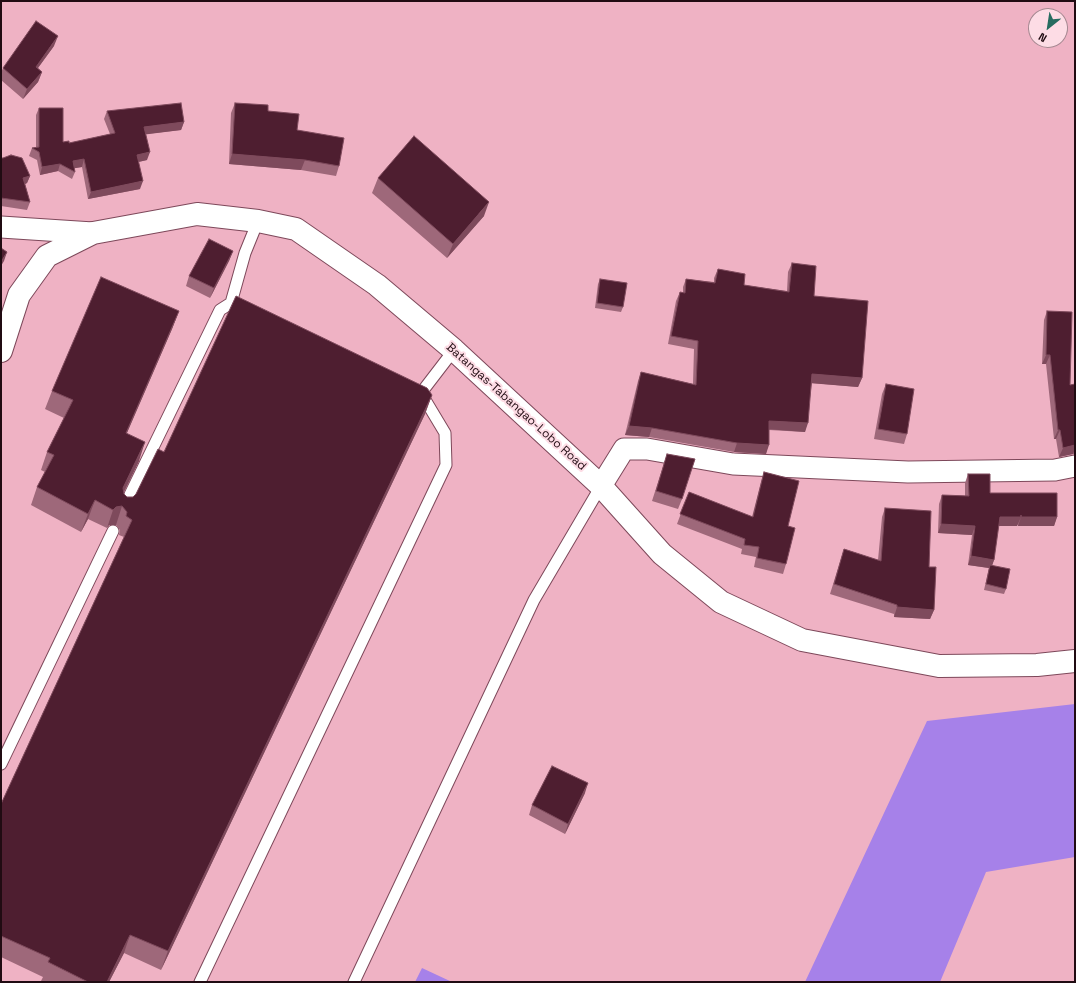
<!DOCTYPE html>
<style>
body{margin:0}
#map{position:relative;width:1076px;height:983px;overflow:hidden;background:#efb2c4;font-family:"Space Grotesk",sans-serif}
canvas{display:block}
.frame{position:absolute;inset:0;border:2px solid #200b12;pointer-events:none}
.north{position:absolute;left:1028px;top:8px;width:40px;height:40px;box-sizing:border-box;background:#fddce5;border:1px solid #a58891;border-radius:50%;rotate:210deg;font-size:11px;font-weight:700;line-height:16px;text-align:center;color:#200b12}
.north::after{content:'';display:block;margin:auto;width:14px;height:18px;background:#276c60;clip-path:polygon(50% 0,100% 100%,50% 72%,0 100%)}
</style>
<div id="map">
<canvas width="1076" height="983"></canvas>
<div class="frame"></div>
<div class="north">N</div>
</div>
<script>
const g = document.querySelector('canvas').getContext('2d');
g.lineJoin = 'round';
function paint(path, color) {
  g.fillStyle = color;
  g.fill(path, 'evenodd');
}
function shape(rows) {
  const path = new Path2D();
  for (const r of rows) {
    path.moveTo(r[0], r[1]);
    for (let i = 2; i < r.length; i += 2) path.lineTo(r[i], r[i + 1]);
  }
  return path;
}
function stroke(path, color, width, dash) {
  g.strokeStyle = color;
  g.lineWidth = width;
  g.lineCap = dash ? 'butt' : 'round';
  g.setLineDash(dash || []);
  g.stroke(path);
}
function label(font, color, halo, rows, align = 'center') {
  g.font = font + ' "Space Grotesk",sans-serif';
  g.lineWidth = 4;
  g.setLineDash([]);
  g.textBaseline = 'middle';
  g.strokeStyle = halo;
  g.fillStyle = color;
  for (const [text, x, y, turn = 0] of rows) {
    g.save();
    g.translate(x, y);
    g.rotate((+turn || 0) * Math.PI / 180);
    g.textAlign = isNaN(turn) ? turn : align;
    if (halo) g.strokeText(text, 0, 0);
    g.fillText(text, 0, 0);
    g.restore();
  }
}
const water = shape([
 [1075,704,1075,857,986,872,940,982,805,982,927,721],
 [422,968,452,982,415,982]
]);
const service = shape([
 [231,303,245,253,258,221],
 [123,509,220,310,231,303,246,308],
 [1,764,113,531],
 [200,982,446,465,445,433,421,393,454,350],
 [354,982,534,600,601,486]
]);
const minor = shape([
 [1,227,93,233],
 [601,486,624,449,647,449,733,464,908,472,1055,470,1075,466]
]);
const primary = shape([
 [1,351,19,295,47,256,93,233,197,214,258,221,296,229,377,285,454,350,601,486,662,554,721,602,802,640,939,666,1037,665,1075,661]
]);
const wall = shape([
 [54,46,38,68,42,72,38,82,23,99,1,80,1,73,3,68],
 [235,103,268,111,297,130,339,166,336,176,301,170,229,164,231,113],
 [39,108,63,142,69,143,110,134,104,119,107,111,184,122,181,130,146,134,147,160,138,162,140,189,88,199,82,167,74,168,75,172,72,179,58,171,40,175,37,160,29,156,32,148,36,147,36,115],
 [1,158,30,176,27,183,25,184,30,202,27,210,1,206],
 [378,178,484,216,447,258,372,193],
 [233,251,229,261,210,298,186,286,189,276],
 [792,263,814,296,862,378,858,387,812,383,805,432,769,430,766,454,734,452,649,437,625,435,638,381,641,372,693,384,694,349,668,344,676,301,680,292,683,293,683,287,686,279,714,282,714,278,718,269,744,285,787,291,788,272],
 [600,279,623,307,621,312,595,308,598,284],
 [179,311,172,329,127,433,139,461,124,492,124,494,127,497,133,497,136,494,164,452,432,395,425,414,161,970,124,953,109,982,44,982,41,981,43,977,1,957,1,804,124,537,119,535,120,530,116,525,109,525,107,528,88,519,81,532,31,505,37,487,45,472,41,470,47,452,64,418,45,409,52,391],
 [1047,311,1070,385,1075,384,1075,455,1073,454,1059,457,1056,439,1054,439,1046,364,1042,364,1044,320],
 [886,384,907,434,904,444,874,439,882,394],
 [667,454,682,499,678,509,652,501],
 [764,472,788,526,786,564,783,574,754,567,756,557,741,554,742,549,677,524,689,492,752,517,761,482],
 [968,474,990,493,1057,517,1054,526,1018,526,1018,524,1017,526,998,526,994,560,992,565,1006,589,1004,594,984,590,989,568,968,565,972,535,938,533,939,504,942,495,965,496,965,483],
 [885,508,934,610,930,619,894,617,894,614,830,594,844,549,878,560,882,517],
 [585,793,565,834,529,815,532,805]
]);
const shadedWall = shape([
 [58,36,54,46,32,76,36,67],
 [42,72,38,82,23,99,27,89],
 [184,122,181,130,141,135,144,127],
 [150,152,147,160,134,163,137,155],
 [232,154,305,160,301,170,229,164],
 [84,159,82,167,70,169,73,161],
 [60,164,58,171,40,175,42,167],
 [30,176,27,183,21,186,23,178],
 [143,181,140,189,88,199,91,192],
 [489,202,484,216,447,258,453,244],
 [233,251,229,261,210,298,214,288],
 [7,252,4,261,1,266,1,262],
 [179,311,172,329,119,451,126,433],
 [1046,355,1050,355,1046,364,1042,364],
 [812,374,862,378,858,387,809,383],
 [432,395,425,414,161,970,168,951],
 [769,421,808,423,805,432,766,429],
 [629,426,652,428,649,437,625,435],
 [1058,430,1060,430,1056,439,1054,439],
 [145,442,139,461,117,506,123,488],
 [737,443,769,445,766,454,734,452],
 [1075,445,1075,449,1073,454,1059,457,1063,448],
 [95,500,88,519,81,532,88,514],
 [122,506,116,525,109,525,107,528,113,510,116,507],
 [1000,517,1021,517,1017,526,996,526],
 [1021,517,1057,517,1054,526,1018,526],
 [941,524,975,526,972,535,938,533],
 [971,556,994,560,991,569,990,565,989,568,968,565],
 [897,607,934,610,930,619,894,617],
 [588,783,585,793,565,834,568,824],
 [130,935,124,953,109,982,107,982]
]);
const building = shape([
 [36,21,58,36,36,67,42,72,27,89,3,68,36,21],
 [181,103,184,122,144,127,150,152,137,155,143,181,91,192,84,159,73,161,75,172,60,164,42,167,39,152,32,148,39,147,39,108,63,108,63,142,69,141,69,143,115,133,107,111,181,103],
 [235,103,268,105,268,111,299,114,297,130,344,138,339,166,305,160,232,154,235,103],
 [414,136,489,202,453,244,378,178,414,136],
 [11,155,22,158,30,176,23,178,30,202,1,198,1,158,3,158,11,155],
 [209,239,233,251,214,288,189,276,209,239],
 [1,248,7,252,1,262,1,248],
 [792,263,816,266,814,296,868,301,862,378,812,374,808,423,769,421,769,445,737,443,652,428,629,426,641,372,696,385,698,341,671,336,680,292,685,293,686,279,715,283,718,269,745,274,744,285,789,292,792,263],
 [101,277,179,311,126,433,145,442,123,488,124,494,127,497,133,497,136,494,158,449,164,452,236,296,427,388,432,395,168,951,130,935,107,982,88,982,48,962,50,958,1,936,1,804,132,520,126,516,127,512,122,506,116,507,113,510,95,500,88,514,37,487,54,455,47,452,73,400,52,391,101,277],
 [600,279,627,283,623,307,597,303,600,279],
 [1047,311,1072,312,1070,385,1075,384,1075,445,1063,448,1060,430,1058,430,1050,355,1046,355,1047,311],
 [886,384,914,389,907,434,878,429,886,384],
 [667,454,695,459,682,499,656,491,667,454],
 [764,472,799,481,788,526,795,528,786,564,757,558,759,547,744,545,745,539,680,514,689,492,753,517,764,472],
 [968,474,990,474,990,493,1057,493,1057,517,1021,517,1021,515,1021,517,1000,517,994,560,971,556,975,526,941,524,942,495,969,496,968,474],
 [885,508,931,511,929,567,936,567,934,610,897,607,897,605,834,584,844,549,881,561,885,508],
 [990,565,1010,569,1006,589,986,584,990,565],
 [552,766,588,783,568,824,532,805,552,766]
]);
const streetNames = [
 ["Batangas-Tabangao-Lobo Road",516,407,42]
];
paint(water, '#a681e9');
stroke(service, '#7d485a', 13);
stroke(minor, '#7d485a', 23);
stroke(primary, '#7d485a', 24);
stroke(service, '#fff', 11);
stroke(minor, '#fff', 21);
stroke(primary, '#fff', 22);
paint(wall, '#9e687a');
paint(shadedWall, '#7e4a5c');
paint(building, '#4e1e30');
stroke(building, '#7e4a5c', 1);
label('12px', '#200b12', '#fddce5', streetNames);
</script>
